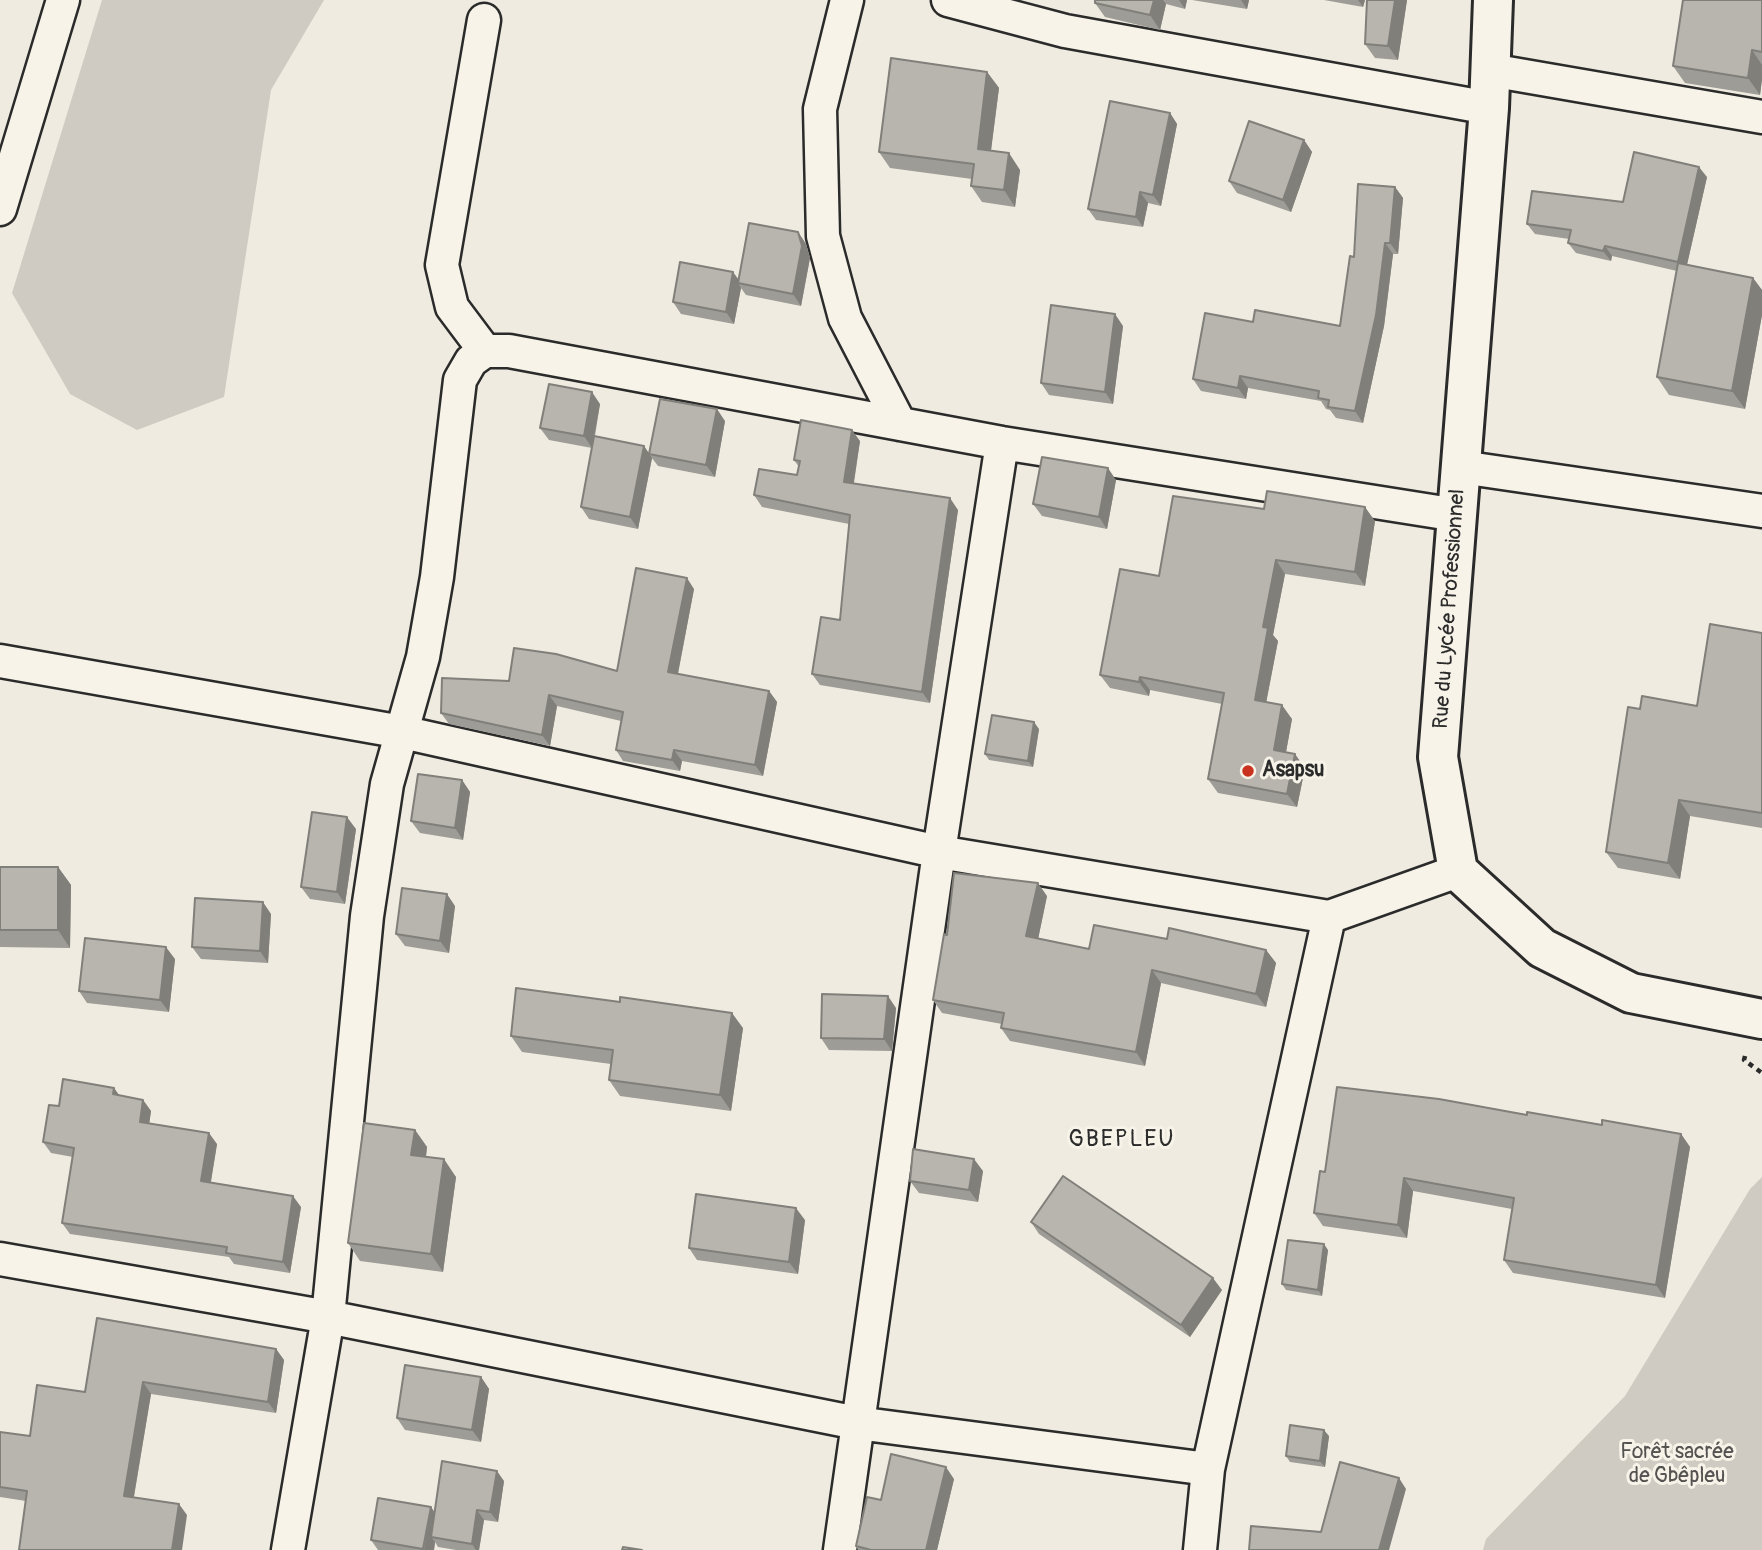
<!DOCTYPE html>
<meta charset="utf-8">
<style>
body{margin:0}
canvas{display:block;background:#efebe0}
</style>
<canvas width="1762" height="1550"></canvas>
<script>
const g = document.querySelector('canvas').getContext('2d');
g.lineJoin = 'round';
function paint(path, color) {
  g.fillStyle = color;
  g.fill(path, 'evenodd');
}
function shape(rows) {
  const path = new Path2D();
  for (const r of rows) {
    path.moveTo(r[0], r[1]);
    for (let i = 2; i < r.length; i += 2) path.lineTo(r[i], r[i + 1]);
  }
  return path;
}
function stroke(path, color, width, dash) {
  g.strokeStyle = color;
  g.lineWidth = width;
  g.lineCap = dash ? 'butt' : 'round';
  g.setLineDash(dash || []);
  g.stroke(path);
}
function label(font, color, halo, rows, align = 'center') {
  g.font = font + ' Pangolin,sans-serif';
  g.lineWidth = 6;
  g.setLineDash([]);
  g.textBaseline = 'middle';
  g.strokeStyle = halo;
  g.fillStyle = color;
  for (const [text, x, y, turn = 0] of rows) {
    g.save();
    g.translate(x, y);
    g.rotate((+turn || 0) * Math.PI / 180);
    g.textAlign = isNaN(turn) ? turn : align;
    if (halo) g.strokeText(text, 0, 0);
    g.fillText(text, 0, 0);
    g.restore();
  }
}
const green = shape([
 [102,0,324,0,271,90,224,397,137,430,70,394,12,293],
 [1762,1177,1762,1550,1483,1550,1486,1539,1625,1396,1750,1189]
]);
const path = shape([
 [1745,1056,1744,1060,1762,1073]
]);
const minor = shape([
 [847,0,820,109,823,236,845,318,900,424],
 [948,0,1065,31,1489,108],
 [484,20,442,265,452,307,485,351],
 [1490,70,1762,117],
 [0,209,63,0],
 [1461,467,1762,511],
 [0,661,402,732,939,852,1329,917,1458,871],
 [0,1259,328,1317,857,1423,1208,1469],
 [288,1550,328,1317,367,916,387,784,423,657,437,577,460,380,471,361,485,351,509,351,1002,443,1457,515],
 [840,1550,939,852,1002,443],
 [1200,1550,1208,1469,1329,917]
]);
const secondary = shape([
 [1493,0,1489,108,1438,757,1458,871,1542,948,1631,993,1762,1019]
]);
const wall = shape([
 [1095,0,1187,0,1185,9,1166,4,1160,30,1105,17,1095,3],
 [1192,0,1249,0,1247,9],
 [1324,0,1365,0,1363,7],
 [1367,0,1407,0,1398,60,1375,58,1365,44],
 [1762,0,1762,79,1760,95,1685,83,1673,66],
 [987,72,999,88,991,151,1020,170,1015,207,982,202,971,186,972,179,890,168,879,152],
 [1170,113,1177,124,1161,206,1148,203,1143,227,1096,220,1088,209],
 [1304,140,1312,152,1291,212,1237,193,1229,181],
 [1707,177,1687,265,1753,278,1762,290,1762,315,1745,409,1669,395,1657,377,1677,271,1612,256,1611,261,1576,253,1568,243,1569,239,1535,234,1527,224,1623,202],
 [1395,187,1403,198,1398,254,1393,254,1384,326,1363,423,1336,418,1330,410,1326,409,1321,401,1248,388,1246,399,1201,391,1193,379,1253,322,1340,326,1354,257],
 [798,232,806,244,810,258,801,306,746,295,741,288,734,324,681,314,673,302,738,279],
 [1123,326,1113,404,1049,395,1041,383],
 [600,404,595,436,644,446,652,458,638,529,589,519,581,507,592,448,549,440,540,428],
 [725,421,715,477,658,466,649,454],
 [860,441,854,483,958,510,930,703,820,685,812,674,840,620,849,524,762,507,754,495,797,475,799,467,794,460],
 [1116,480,1107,529,1042,516,1033,504],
 [1264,509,1375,521,1365,586,1285,574,1273,635,1278,641,1266,702,1292,719,1286,752,1305,768,1297,807,1218,793,1208,779,1222,704,1150,690,1149,696,1110,688,1100,675,1159,576],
 [694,589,678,674,769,691,777,702,763,776,682,761,680,771,623,761,616,750,621,721,557,706,550,746,449,724,441,713,509,681,617,671],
 [1762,633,1762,828,1690,816,1680,879,1618,868,1606,852,1640,709,1697,706],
 [1039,729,1033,767,989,760,985,754],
 [462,780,470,792,463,840,420,833,411,821],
 [356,829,345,904,310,899,301,887],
 [0,867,58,867,71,885,70,948,0,947],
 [1047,896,1038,939,1089,949,1167,939,1266,950,1276,963,1266,1007,1161,983,1145,1066,1010,1041,1001,1028,1002,1024,942,1013,933,1000,947,935],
 [455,906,449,953,405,946,396,934],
 [271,914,268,963,201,959,192,947],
 [175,959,169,1012,87,1003,79,991],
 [896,1008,892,1051,829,1050,821,1038],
 [743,1028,731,1111,620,1096,609,1080,611,1064,522,1052,511,1036],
 [114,1088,119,1096,143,1100,151,1111,149,1123,217,1144,211,1182,301,1207,290,1273,234,1264,229,1257,70,1234,62,1223,73,1157,51,1153,43,1142,59,1106],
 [1527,1115,1681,1134,1690,1147,1665,1298,1513,1273,1504,1260,1512,1209,1413,1191,1407,1238,1323,1226,1314,1213,1325,1172],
 [415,1130,427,1147,426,1157,456,1177,443,1272,360,1261,348,1243],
 [983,1171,978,1202,919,1193,910,1181],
 [805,1220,798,1274,697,1260,689,1248],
 [1031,1222,1222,1290,1190,1337,1039,1234],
 [1328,1250,1322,1296,1286,1290,1282,1284],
 [276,1349,284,1360,276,1413,151,1394,134,1497,187,1515,26,1501,0,1497,0,1432,30,1436,85,1392],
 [481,1377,489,1389,481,1442,405,1430,397,1418],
 [1329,1436,1325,1467,1290,1462,1286,1456],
 [954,1479,937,1550,858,1550,856,1546,881,1500],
 [504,1481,498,1522,484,1520,479,1550,456,1550,438,1547,435,1542,434,1550,378,1550,371,1540,431,1507,435,1513]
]);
const shadedWall = shape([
 [1154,0,1163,0,1166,4,1160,30,1150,15],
 [1179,0,1187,0,1185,9],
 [1241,0,1249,0,1247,9],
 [1358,0,1365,0,1363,7],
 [1395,0,1407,0,1398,60,1388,46],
 [1752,50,1762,65,1762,79,1760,95,1748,78],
 [987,72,999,88,989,165,978,149],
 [1170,113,1177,124,1161,206,1153,195],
 [1304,140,1312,152,1291,212,1283,200],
 [1009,153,1020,170,1015,207,1004,190],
 [1699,167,1707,177,1685,273,1678,262],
 [1395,187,1403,198,1398,254,1390,243],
 [1140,192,1148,203,1143,227,1136,217],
 [798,232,806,244,810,258,801,306,793,294],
 [1385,243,1393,254,1384,326,1363,423,1355,411],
 [1605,246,1612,256,1611,261,1603,251],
 [733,272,742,284,738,283,741,288,734,324,726,312],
 [1753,278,1762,290,1762,315,1745,409,1732,391],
 [1115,314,1123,326,1113,404,1105,392],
 [1240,376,1248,388,1246,399,1238,388],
 [592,392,600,404,592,448,584,436],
 [717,409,725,421,715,477,706,465],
 [852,430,860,441,852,493,844,482],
 [644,446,652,458,638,529,630,517],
 [1108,468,1116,480,1107,529,1099,517],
 [950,498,958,510,930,703,922,692],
 [1365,507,1375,521,1365,586,1355,572],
 [1276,560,1285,574,1273,635,1278,641,1264,714,1255,700,1263,627],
 [687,578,694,589,676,683,668,672],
 [1140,677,1150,690,1149,696,1139,682],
 [769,691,777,702,763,776,755,765],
 [549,695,557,706,550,746,542,735],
 [1282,705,1292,719,1284,763,1274,750],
 [1034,722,1039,729,1033,767,1028,761],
 [674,750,682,761,680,771,672,760],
 [1295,754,1305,768,1297,807,1287,794],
 [462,780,470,792,463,840,455,828],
 [1679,800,1690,816,1680,879,1668,863],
 [347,817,356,829,345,904,337,892],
 [58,867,71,885,70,948,58,930],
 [1038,883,1047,896,1036,949,1026,936],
 [447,894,455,906,449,953,440,941],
 [263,902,271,914,268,963,260,951],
 [166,947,175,959,169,1012,160,1000],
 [1266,950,1276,963,1266,1007,1256,994],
 [1152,970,1161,983,1145,1066,1136,1052],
 [888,996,896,1008,892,1051,884,1039],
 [732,1013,743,1028,731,1111,720,1095],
 [114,1088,122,1099,113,1094],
 [143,1100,151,1111,148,1133,140,1122],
 [415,1130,427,1147,424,1172,411,1155],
 [209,1133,217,1144,209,1192,201,1181],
 [1681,1134,1690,1147,1665,1298,1656,1285],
 [444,1159,456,1177,443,1272,431,1254],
 [974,1159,983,1171,978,1202,969,1190],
 [1404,1178,1413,1191,1407,1238,1398,1225],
 [293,1196,301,1207,290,1273,283,1262],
 [796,1208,805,1220,798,1274,789,1262],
 [1324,1244,1328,1250,1322,1296,1318,1290],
 [1213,1278,1222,1290,1190,1337,1181,1325],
 [276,1349,284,1360,276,1413,268,1402],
 [481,1377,489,1389,481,1442,472,1430],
 [143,1382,151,1394,132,1507,124,1496],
 [1324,1430,1329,1436,1325,1467,1320,1461],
 [946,1467,954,1479,937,1550,926,1550],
 [497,1471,504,1481,498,1522,490,1512],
 [1399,1478,1406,1489,1389,1550,1379,1550],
 [179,1504,187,1515,182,1550,172,1550],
 [431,1507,439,1519,431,1537,435,1542,434,1550,424,1550],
 [477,1510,484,1520,479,1550,476,1550,472,1544]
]);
const building = shape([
 [1095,0,1154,0,1150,15,1095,3,1095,0],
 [1367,0,1395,0,1388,46,1365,44,1367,0],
 [1683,0,1762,0,1762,52,1752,50,1748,78,1673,66,1683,0],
 [891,58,987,72,978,149,1009,153,1004,190,971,186,974,164,879,152,891,58],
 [1110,101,1170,113,1153,195,1140,192,1136,217,1088,209,1110,101],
 [1249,121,1304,140,1283,200,1229,181,1249,121],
 [1634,152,1699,167,1678,262,1605,246,1603,251,1568,243,1571,230,1527,224,1532,191,1623,202,1634,152],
 [1358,184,1395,187,1390,243,1385,243,1376,315,1355,411,1328,407,1329,400,1318,398,1319,391,1240,376,1238,388,1193,379,1205,313,1253,322,1255,310,1340,326,1350,256,1354,257,1358,184],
 [749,223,798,232,802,246,793,294,738,283,749,223],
 [680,262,733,272,726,312,673,302,680,262],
 [1678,263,1753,278,1732,391,1657,377,1678,263],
 [1051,305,1115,314,1105,392,1041,383,1051,305],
 [549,384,592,392,584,436,540,428,549,384],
 [660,399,717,409,706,465,649,454,660,399],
 [801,420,852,430,844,482,950,498,922,692,812,674,821,617,840,620,850,515,754,495,759,469,797,475,800,461,794,460,801,420],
 [594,436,644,446,630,517,581,507,594,436],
 [1042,457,1108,468,1099,517,1033,504,1042,457],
 [1267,491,1365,507,1355,572,1276,560,1263,627,1268,628,1255,700,1282,705,1274,750,1295,754,1287,794,1208,779,1224,693,1140,677,1139,682,1100,675,1120,569,1159,576,1173,496,1264,509,1267,491],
 [636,568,687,578,668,672,769,691,755,765,674,750,672,760,616,750,623,712,549,695,542,735,441,713,442,678,509,681,514,648,556,654,617,671,636,568],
 [1710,624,1762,633,1762,813,1679,800,1668,863,1606,852,1628,707,1640,709,1642,696,1697,706,1710,624],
 [992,715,1034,722,1028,761,985,754,992,715],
 [418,774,462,780,455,828,411,821,418,774],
 [312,812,347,817,337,892,301,887,312,812],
 [0,867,58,867,58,930,0,930,0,867],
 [954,873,1038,883,1026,936,1089,949,1094,925,1167,939,1169,928,1266,950,1256,994,1152,970,1136,1052,1001,1028,1004,1013,933,1000,944,934,947,935,954,873],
 [402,888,447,894,440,941,396,934,402,888],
 [195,898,263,902,260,951,192,947,195,898],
 [85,938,166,947,160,1000,79,991,85,938],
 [516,988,620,1002,620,997,732,1013,720,1095,609,1080,613,1050,511,1036,516,988],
 [822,994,888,996,884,1039,821,1038,822,994],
 [63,1079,114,1088,113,1094,143,1100,140,1122,209,1133,201,1181,293,1196,283,1262,226,1253,227,1247,62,1223,74,1148,43,1142,49,1105,59,1106,63,1079],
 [1337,1087,1439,1099,1527,1115,1527,1112,1602,1125,1602,1120,1681,1134,1656,1285,1504,1260,1514,1198,1404,1178,1398,1225,1314,1213,1320,1171,1325,1172,1337,1087],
 [364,1123,415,1130,411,1155,444,1159,431,1254,348,1243,364,1123],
 [913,1149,974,1159,969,1190,910,1181,913,1149],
 [1063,1176,1213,1278,1181,1325,1031,1222,1063,1176],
 [696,1194,796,1208,789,1262,689,1248,696,1194],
 [1288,1240,1324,1244,1318,1290,1282,1284,1288,1240],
 [97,1318,276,1349,268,1402,143,1382,124,1496,179,1504,172,1550,19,1550,27,1491,0,1487,0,1432,30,1436,37,1385,85,1392,97,1318],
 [405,1365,481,1377,472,1430,397,1418,405,1365],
 [1290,1425,1324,1430,1320,1461,1286,1456,1290,1425],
 [891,1454,946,1467,926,1550,871,1550,856,1546,867,1497,881,1500,891,1454],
 [442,1461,497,1471,490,1512,477,1510,472,1544,431,1537,442,1461],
 [1340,1462,1399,1478,1379,1550,1249,1550,1251,1526,1321,1532,1340,1462],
 [378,1498,431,1507,423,1549,371,1540,378,1498],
 [623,1547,642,1550,622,1550,623,1547]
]);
const markers = [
 [1248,771,7,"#c8321e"]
];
const streetNames = [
 ["Rue du Lycée Professionnel",1450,609,-86]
];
const poiNames = [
 ["Asapsu",1262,771]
];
const parkNames = [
 ["Forêt sacrée",1677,1453],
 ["de Gbêpleu",1677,1477]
];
const neighbourhoodNames = [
 ["GBEPLEU",1122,1140]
];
paint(green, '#cfcbc2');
stroke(minor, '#2b2b2b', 37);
stroke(secondary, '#2b2b2b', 44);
stroke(path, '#2b2b2b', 4.5, [5, 5]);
stroke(minor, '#f7f3e8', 32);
stroke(secondary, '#f7f3e8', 38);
paint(wall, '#9e9c96');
paint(shadedWall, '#817f7a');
paint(building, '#b8b5ae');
stroke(building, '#817f7a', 2);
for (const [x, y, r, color] of markers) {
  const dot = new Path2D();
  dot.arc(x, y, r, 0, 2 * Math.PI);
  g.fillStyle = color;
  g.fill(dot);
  stroke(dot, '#f7f3e8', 2.5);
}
label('21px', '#2b2b2b', '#f7f3e8', streetNames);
label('bold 21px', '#2b2b2b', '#f7f3e8', poiNames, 'left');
label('21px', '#545351', '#f7f3e8', parkNames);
g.letterSpacing = '2px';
label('23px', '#2b2b2b', '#f7f3e8', neighbourhoodNames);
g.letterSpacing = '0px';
</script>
